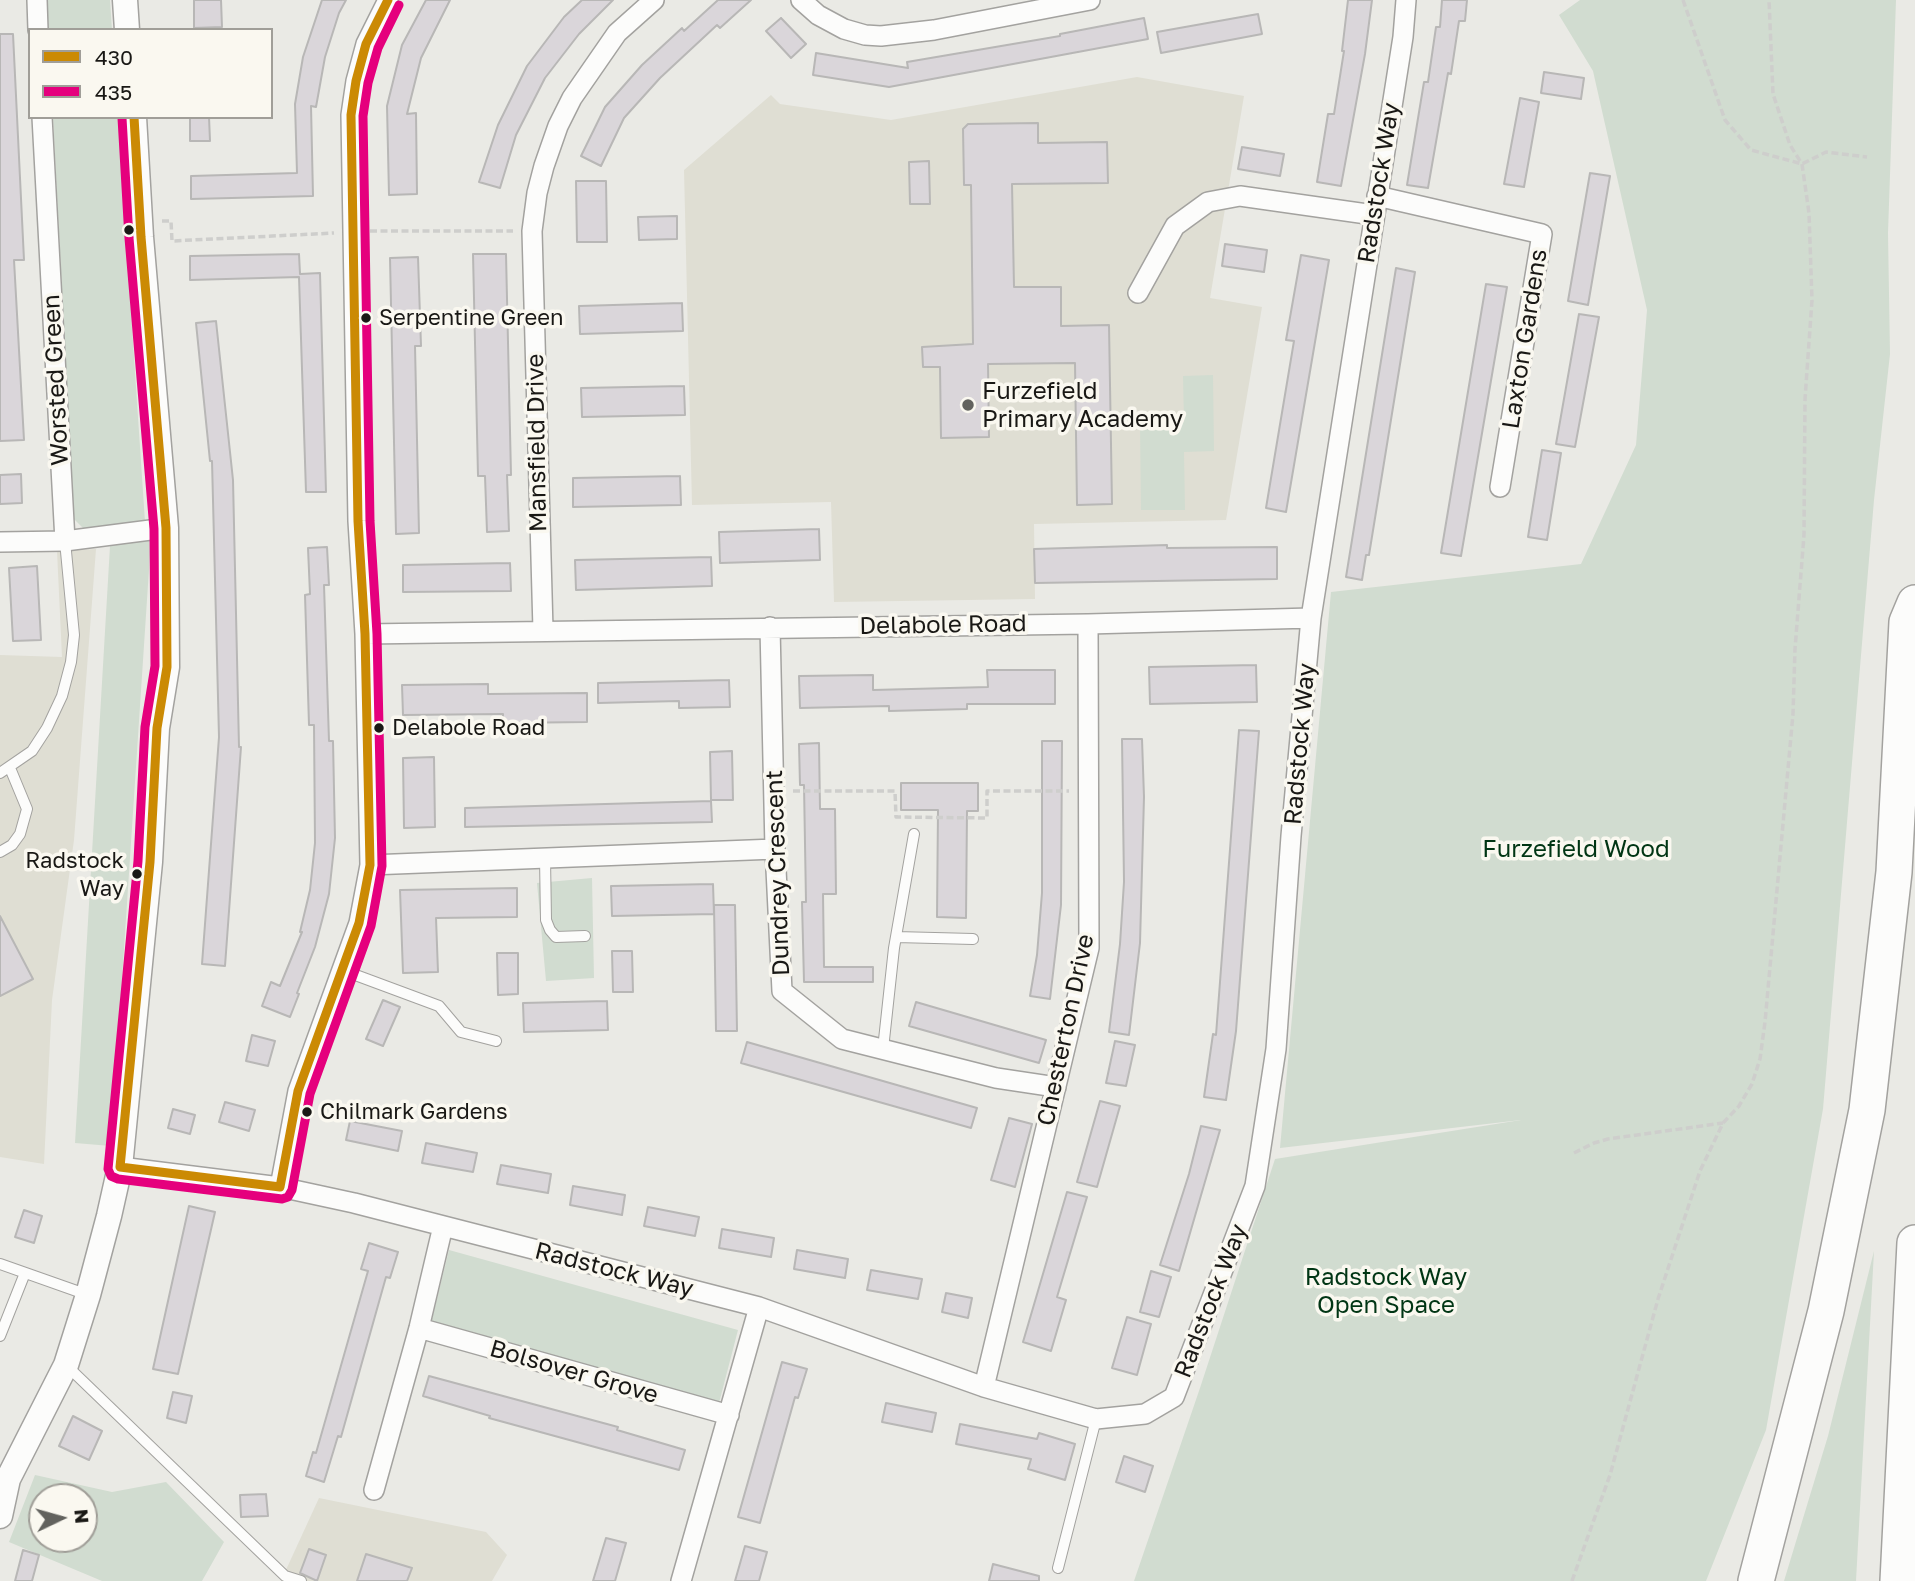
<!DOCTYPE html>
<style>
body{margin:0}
#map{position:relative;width:1915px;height:1581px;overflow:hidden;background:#eaeae5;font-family:"Golos Text",sans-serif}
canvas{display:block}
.legend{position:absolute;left:28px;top:28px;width:245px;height:91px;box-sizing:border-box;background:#faf8f0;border:2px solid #a09e98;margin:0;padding:9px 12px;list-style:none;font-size:21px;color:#191815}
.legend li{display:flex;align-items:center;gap:14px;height:35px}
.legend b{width:35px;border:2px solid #a09e98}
.north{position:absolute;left:28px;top:1483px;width:70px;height:70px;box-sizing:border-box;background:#faf8f0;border:2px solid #a09e98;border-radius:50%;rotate:85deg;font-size:19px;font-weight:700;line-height:28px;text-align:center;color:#191815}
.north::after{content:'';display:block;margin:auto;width:24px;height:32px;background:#62625e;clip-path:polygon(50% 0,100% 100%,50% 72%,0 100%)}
</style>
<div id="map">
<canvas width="1915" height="1581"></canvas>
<ul class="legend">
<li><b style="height:9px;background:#cb8a04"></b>430</li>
<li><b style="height:9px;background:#e5007d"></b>435</li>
</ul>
<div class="north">N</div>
</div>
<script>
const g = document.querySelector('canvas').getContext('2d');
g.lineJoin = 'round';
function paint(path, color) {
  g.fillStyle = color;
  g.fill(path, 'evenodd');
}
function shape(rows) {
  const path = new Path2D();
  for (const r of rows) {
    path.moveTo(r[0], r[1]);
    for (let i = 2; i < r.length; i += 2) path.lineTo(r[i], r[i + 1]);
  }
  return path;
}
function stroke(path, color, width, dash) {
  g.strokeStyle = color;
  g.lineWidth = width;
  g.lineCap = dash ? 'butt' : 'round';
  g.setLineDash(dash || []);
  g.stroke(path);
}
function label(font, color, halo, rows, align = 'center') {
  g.font = font + ' "Golos Text",sans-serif';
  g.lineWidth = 7;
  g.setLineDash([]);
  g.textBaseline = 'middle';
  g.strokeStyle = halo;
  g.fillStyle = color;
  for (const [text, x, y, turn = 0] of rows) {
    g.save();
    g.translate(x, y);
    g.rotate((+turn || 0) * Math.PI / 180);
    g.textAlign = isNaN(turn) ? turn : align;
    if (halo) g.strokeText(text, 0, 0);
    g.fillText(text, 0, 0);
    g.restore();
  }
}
const built = shape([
 [1137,77,1244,96,1210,298,1262,307,1226,520,1034,524,1035,599,834,602,831,502,692,505,684,170,771,95,780,104,891,120],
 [96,549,74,840,52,1000,44,1164,0,1157,0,655,62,657,57,551],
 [319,1498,486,1532,507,1555,492,1581,289,1581,285,1572]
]);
const green = shape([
 [46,0,110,0,112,30,48,30],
 [1580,0,1896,0,1888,233,1890,354,1874,500,1823,1109,1766,1430,1706,1581,1134,1581,1200,1388,1275,1159,1521,1120,1280,1148,1331,592,1581,564,1636,445,1647,310,1593,71,1559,15],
 [53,117,118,117,145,522,83,528,74,519],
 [1213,375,1214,451,1184,452,1185,510,1141,510,1140,423,1184,422,1183,376],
 [151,539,111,1146,75,1143,110,546],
 [592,878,594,978,546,981,537,883],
 [449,1250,738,1330,719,1403,431,1323],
 [1874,1251,1856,1581,1784,1581,1828,1436],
 [35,1475,112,1492,166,1482,224,1542,202,1581,102,1581,9,1542],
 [42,1497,84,1497,84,1539,42,1539]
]);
const building = shape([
 [194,0,221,0,222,27,194,28,194,0],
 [322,0,346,0,339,13,325,57,316,107,311,106,313,196,191,199,191,176,297,173,295,104,303,57,322,0],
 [426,0,450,0,421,58,407,114,416,113,417,194,389,195,387,106,402,45,426,0],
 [582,0,613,0,579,34,545,78,516,135,500,188,479,182,498,125,527,66,564,17,582,0],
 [718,0,751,0,720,28,717,25,660,78,624,118,601,166,581,156,605,107,642,65,682,28,684,31,718,0],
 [1348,0,1372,0,1365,54,1341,186,1317,182,1328,114,1334,114,1344,51,1342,51,1348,0],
 [1442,0,1467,0,1465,21,1459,21,1451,74,1448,73,1428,188,1407,185,1424,82,1428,82,1436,27,1440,27,1442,0],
 [1258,14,1262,34,1161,53,1157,32,1258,14],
 [781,18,806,44,791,58,766,31,781,18],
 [1144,18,1148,39,889,87,813,75,816,53,908,68,907,62,1060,36,1060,34,1144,18],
 [0,34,13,34,24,260,14,260,24,440,0,441,0,34],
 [1544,72,1584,78,1581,99,1541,93,1544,72],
 [1520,98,1539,102,1524,187,1504,184,1520,98],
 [190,117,209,117,210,141,190,141,190,117],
 [1038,123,1038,143,1107,142,1108,183,1012,184,1014,287,1061,287,1061,326,1109,325,1112,504,1077,505,1075,363,988,364,989,437,941,438,940,367,923,367,922,347,973,344,971,185,964,185,963,129,968,124,1038,123],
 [1242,147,1284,154,1280,176,1238,169,1242,147],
 [929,161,930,204,910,204,909,162,929,161],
 [1590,173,1610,176,1588,305,1568,301,1590,173],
 [576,181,606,181,607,242,577,242,576,181],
 [677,216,677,239,639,240,638,217,677,216],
 [1225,244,1267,250,1264,272,1222,266,1225,244],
 [299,254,300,274,320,273,326,492,306,492,299,277,190,280,190,256,299,254],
 [473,254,506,254,511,475,507,475,509,531,487,532,485,476,478,476,473,254],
 [1301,255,1329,260,1286,512,1266,508,1294,341,1286,340,1301,255],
 [418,257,421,346,415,346,419,533,396,534,390,258,418,257],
 [1396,268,1415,272,1369,555,1366,555,1362,580,1346,577,1396,268],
 [1486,284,1507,287,1461,556,1441,553,1486,284],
 [682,303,683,331,580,334,579,306,682,303],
 [1579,314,1599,317,1575,447,1556,444,1579,314],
 [216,321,233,480,239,747,241,747,225,966,202,964,219,737,212,461,210,461,196,323,216,321],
 [684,386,685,415,582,417,581,388,684,386],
 [1542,450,1561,453,1547,540,1528,537,1542,450],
 [21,474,22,503,0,504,0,475,21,474],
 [680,476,681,505,573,507,573,478,680,476],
 [819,529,820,560,720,563,719,532,819,529],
 [1167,545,1167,548,1277,547,1277,579,1035,583,1034,549,1167,545],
 [327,547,329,585,324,585,329,741,333,741,335,838,329,894,315,947,297,993,299,994,290,1017,262,1006,271,982,280,986,302,932,300,932,310,890,315,843,314,725,309,725,305,595,310,594,308,548,327,547],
 [711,557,712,586,576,590,575,560,711,557],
 [510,563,511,591,403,592,403,565,510,563],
 [37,566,41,640,13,641,9,568,37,566],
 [1256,665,1257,702,1150,704,1149,667,1256,665],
 [987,670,1055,670,1055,704,967,704,967,709,889,711,889,706,800,708,799,676,873,675,873,690,988,687,987,670],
 [729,680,730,707,679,708,679,701,598,703,598,683,729,680],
 [488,684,488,694,587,693,587,722,503,723,503,714,403,715,402,685,488,684],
 [1239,730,1259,731,1236,1031,1226,1100,1204,1097,1213,1034,1216,1035,1239,730],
 [1122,739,1142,739,1144,797,1140,943,1129,1035,1109,1032,1120,944,1124,882,1122,739],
 [1042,741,1062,741,1061,905,1050,999,1030,996,1037,955,1042,893,1042,741],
 [819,743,820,809,835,809,836,894,823,894,824,967,873,967,873,982,804,982,802,902,806,902,804,785,800,785,799,744,819,743],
 [732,751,733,800,711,800,710,752,732,751],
 [434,757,435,827,404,828,403,758,434,757],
 [901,783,978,783,978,811,967,811,966,918,937,917,938,810,901,810,901,783],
 [711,801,712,822,465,827,465,808,711,801],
 [713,884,714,914,612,916,611,886,713,884],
 [517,888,517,917,436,918,438,972,403,973,400,890,517,888],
 [714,905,735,905,737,1031,716,1031,714,905],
 [0,916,33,979,0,996,0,916],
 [612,951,632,951,633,992,613,992,612,951],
 [497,953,518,953,518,994,498,995,497,953],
 [383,1000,400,1007,383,1046,366,1039,383,1000],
 [607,1001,608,1030,524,1032,523,1003,607,1001],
 [916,1002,1046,1040,1039,1063,909,1026,916,1002],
 [252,1035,275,1041,268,1066,246,1061,252,1035],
 [1115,1041,1135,1045,1126,1086,1106,1083,1115,1041],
 [747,1042,977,1108,971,1128,741,1063,747,1042],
 [1100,1101,1120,1106,1097,1187,1077,1182,1100,1101],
 [225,1102,255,1110,249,1131,219,1122,225,1102],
 [173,1109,195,1115,190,1134,168,1128,173,1109],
 [1009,1118,1032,1124,1015,1187,991,1180,1009,1118],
 [350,1121,402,1131,398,1151,346,1140,350,1121],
 [1201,1126,1220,1130,1179,1271,1160,1265,1189,1174,1201,1126],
 [426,1143,477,1153,473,1172,422,1163,426,1143],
 [501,1165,551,1174,548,1193,497,1184,501,1165],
 [573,1186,625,1195,622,1215,570,1205,573,1186],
 [1067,1192,1087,1197,1057,1297,1066,1300,1051,1351,1023,1342,1067,1192],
 [189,1206,215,1212,178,1374,153,1369,189,1206],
 [648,1207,699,1217,695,1236,644,1226,648,1207],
 [24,1210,42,1216,34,1243,15,1237,24,1210],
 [722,1229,774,1238,771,1257,719,1248,722,1229],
 [369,1243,398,1252,390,1278,386,1277,341,1437,338,1436,324,1482,306,1476,313,1452,316,1453,368,1271,361,1269,369,1243],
 [797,1250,848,1259,845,1278,794,1269,797,1250],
 [871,1270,922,1279,918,1299,867,1290,871,1270],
 [1151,1271,1171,1277,1159,1317,1140,1312,1151,1271],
 [946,1293,972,1298,968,1318,942,1312,946,1293],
 [1127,1317,1151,1324,1137,1375,1112,1368,1127,1317],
 [782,1362,807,1369,798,1398,795,1397,760,1523,738,1517,782,1362],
 [429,1376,618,1427,617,1430,685,1450,679,1470,489,1418,490,1416,423,1396,429,1376],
 [173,1392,192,1396,186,1423,167,1418,173,1392],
 [886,1403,936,1413,932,1432,882,1422,886,1403],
 [73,1416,102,1431,89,1460,59,1446,73,1416],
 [960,1424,1037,1439,1039,1433,1075,1444,1065,1480,1028,1469,1031,1459,956,1444,960,1424],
 [1124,1456,1153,1466,1145,1492,1116,1482,1124,1456],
 [266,1494,268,1516,241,1517,240,1495,266,1494],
 [606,1538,626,1543,615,1581,593,1581,606,1538],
 [745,1546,767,1552,759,1581,735,1581,745,1546],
 [309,1549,326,1555,317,1581,300,1573,309,1549],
 [23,1550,39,1555,32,1581,15,1581,23,1550],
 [366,1554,412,1568,407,1581,357,1581,366,1554],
 [993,1564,1039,1576,1039,1581,989,1581,993,1564]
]);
const path = shape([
 [1683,0,1725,120,1751,150,1802,164,1826,152,1867,157],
 [162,221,171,221,172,241,334,233],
 [370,231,513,231],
 [793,791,895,791,896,817,987,818,987,791,1069,791],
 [1574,1153,1594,1143,1608,1139,1723,1123],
 [1572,1581,1610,1475,1658,1299,1700,1171,1723,1123,1739,1106,1752,1084,1760,1059,1765,1022,1793,714,1795,649,1804,535,1805,399,1812,300,1809,213,1802,164,1790,145,1773,94,1769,0]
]);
const service = shape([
 [0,773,32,751,47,728,62,696,71,662,74,635,65,541],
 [0,852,12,845,20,834,27,809,10,768],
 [545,858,546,920,550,930,556,937,585,936],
 [896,937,973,939],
 [342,970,439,1006,461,1032,496,1041],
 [883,1049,894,948,914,834],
 [0,1264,88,1295],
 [0,1336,25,1273],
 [66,1365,285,1576,301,1581],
 [1058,1568,1096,1419]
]);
const minor = shape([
 [37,0,38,30],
 [801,0,818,15,844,29,865,35,881,36,934,30,1090,0],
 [42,117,65,541,166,528],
 [1377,196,1542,234,1500,487],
 [1138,293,1175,226,1208,202,1240,196,1374,215],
 [0,542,65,541],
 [770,627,775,849,782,991,842,1039,996,1078,1056,1087],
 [543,630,532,231,537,193,544,166,558,126,572,98,617,33,654,0],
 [365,634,1088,624,1311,618],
 [370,865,775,849],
 [120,1167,280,1187,354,1203,759,1307,984,1387,1096,1419,1145,1414,1174,1397,1255,1186,1276,1049,1291,836,1311,618,1403,37,1406,0],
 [280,1187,298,1091,359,923,370,865,365,634,358,521,351,115,356,81,366,44,388,0],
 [419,1328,729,1415],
 [984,1387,1089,948,1088,624],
 [374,1490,419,1328,443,1226],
 [681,1581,759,1307]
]);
const tertiary = shape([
 [125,0,127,30],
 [0,1516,8,1479,66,1365,88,1295,109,1216,120,1167,150,862,157,728,167,667,166,528,141,237,134,117]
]);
const motorway = shape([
 [1756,1581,1826,1311,1867,1110,1894,872,1907,622,1915,603],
 [1898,1581,1915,1243]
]);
const bus1 = shape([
 [134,117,141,237,166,528,167,667,157,728,150,862,120,1167,280,1187,298,1091,359,923,370,865,365,634,358,521,351,115,356,81,366,44,388,0]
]);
const bus2 = shape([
 [122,118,129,238,154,529,155,666,145,727,138,861,108,1169,111,1176,118,1179,282,1199,288,1197,292,1190,310,1094,371,926,382,866,377,634,370,521,363,116,368,83,378,48,399,5]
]);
const markers = [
 [129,230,6,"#191815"],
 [366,318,6,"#191815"],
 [968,405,7,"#62625e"],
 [379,728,6,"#191815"],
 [137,874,6,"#191815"],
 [307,1112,6,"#191815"]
];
const busNames = [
 ["Serpentine Green",379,318],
 ["Delabole Road",392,728],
 ["Radstock",124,861,"right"],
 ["Way",124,889,"right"],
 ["Chilmark Gardens",320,1112]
];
const streetNames = [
 ["Radstock Way",1379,183,-81],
 ["Laxton Gardens",1525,339,-81],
 ["Worsted Green",56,380,-93],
 ["Mansfield Drive",537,443,-91],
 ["Delabole Road",943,625,-1],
 ["Radstock Way",1300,744,-85],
 ["Dundrey Crescent",778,873,-92],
 ["Chesterton Drive",1066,1030,-78],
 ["Radstock Way",614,1270,14],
 ["Radstock Way",1211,1301,-69],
 ["Bolsover Grove",574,1372,16]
];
const poiNames = [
 ["Furzefield",982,391],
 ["Primary Academy",982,419]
];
const parkNames = [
 ["Furzefield Wood",1576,849],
 ["Radstock Way",1386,1277],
 ["Open Space",1386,1305]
];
paint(built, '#dfded3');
paint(green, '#d1dcd0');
paint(building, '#dad6da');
stroke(building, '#b8b7b6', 2);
stroke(service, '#a3a29f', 12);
stroke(minor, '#a3a29f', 22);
stroke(tertiary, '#a3a29f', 27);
stroke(motorway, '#a3a29f', 38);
stroke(path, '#cececc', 3.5, [7, 3.5]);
stroke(service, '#fcfcfb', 10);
stroke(minor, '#fcfcfb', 19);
stroke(tertiary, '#fcfcfb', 24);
stroke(motorway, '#fcfcfb', 35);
stroke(bus1, '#cb8a04', 9);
stroke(bus2, '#e5007d', 9);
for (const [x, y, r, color] of markers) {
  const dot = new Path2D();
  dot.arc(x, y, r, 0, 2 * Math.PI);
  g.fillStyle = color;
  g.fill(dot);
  stroke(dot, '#faf8f0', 2.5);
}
label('22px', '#191815', '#faf8f0', busNames, 'left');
label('24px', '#191815', '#faf8f0', streetNames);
label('24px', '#191815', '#faf8f0', poiNames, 'left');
label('24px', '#003514', '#faf8f0', parkNames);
</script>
